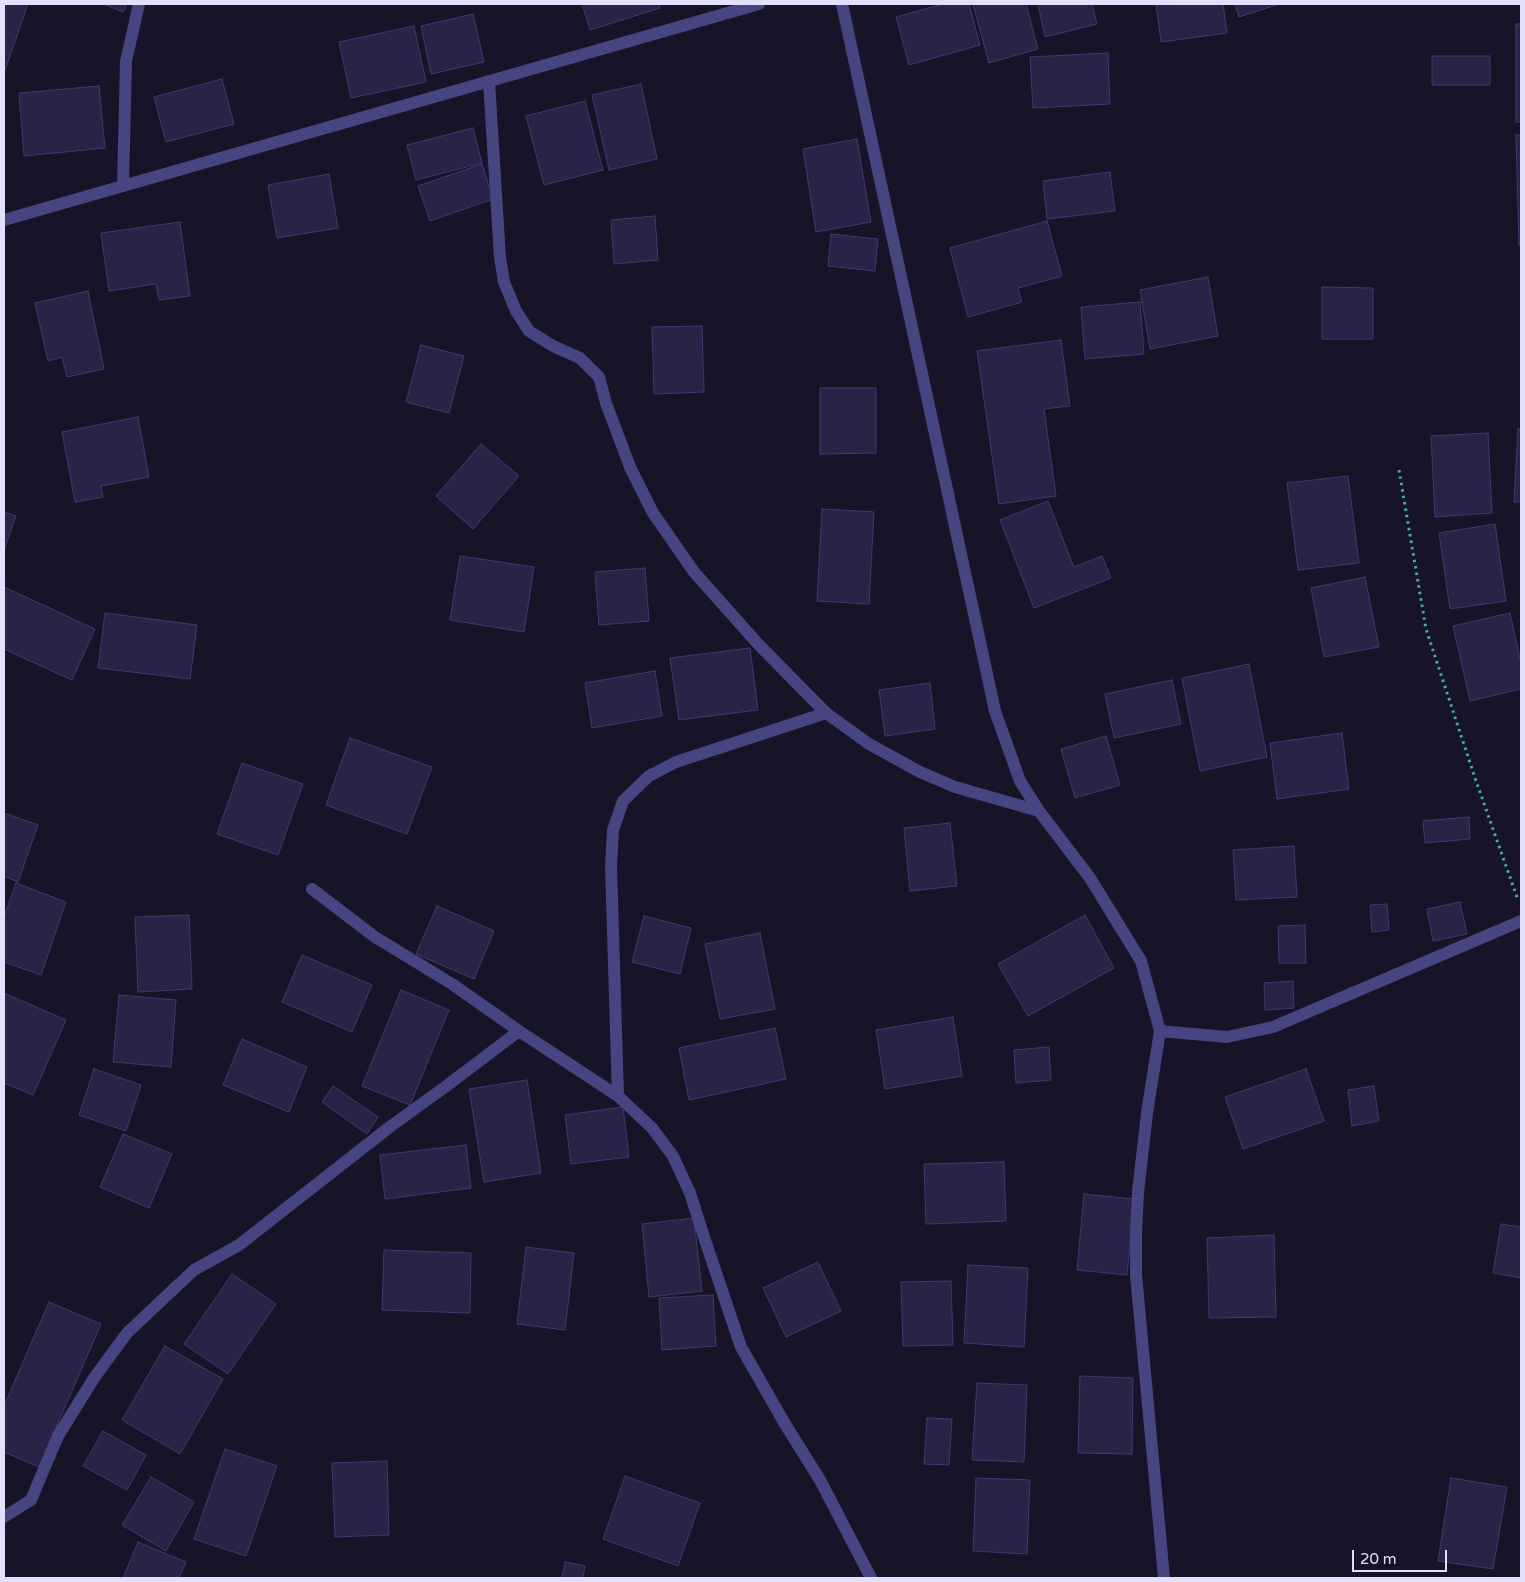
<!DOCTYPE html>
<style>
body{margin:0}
#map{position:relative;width:1525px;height:1582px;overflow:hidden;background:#171428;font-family:"Varela Round",sans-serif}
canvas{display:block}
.frame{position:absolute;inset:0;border:5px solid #e2e0fb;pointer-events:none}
.scale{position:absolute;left:1352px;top:1550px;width:95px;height:22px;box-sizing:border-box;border:2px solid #e2e0fb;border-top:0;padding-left:6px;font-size:15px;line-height:18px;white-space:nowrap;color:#e2e0fb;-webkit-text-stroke:4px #171428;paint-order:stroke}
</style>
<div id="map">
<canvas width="1525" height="1582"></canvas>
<div class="frame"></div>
<div class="scale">20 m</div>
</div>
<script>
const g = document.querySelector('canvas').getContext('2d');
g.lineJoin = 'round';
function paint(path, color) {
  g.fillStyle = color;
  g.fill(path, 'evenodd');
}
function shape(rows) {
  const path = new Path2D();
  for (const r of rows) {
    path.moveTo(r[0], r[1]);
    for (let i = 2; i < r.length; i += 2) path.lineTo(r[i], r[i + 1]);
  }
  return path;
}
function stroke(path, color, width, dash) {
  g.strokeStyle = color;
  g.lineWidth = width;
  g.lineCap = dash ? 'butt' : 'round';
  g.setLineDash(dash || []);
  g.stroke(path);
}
const building = shape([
 [4,4,28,4,4,73,4,4],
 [103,4,127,4,123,12,103,4],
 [582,4,659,4,660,8,590,30,582,4],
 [943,4,969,4,980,45,909,65,896,17,943,4],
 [973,4,1026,4,1038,49,989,63,973,4],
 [1038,4,1092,4,1097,24,1045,37,1038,4],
 [1156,4,1223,4,1227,33,1161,42,1156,4],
 [1235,4,1276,4,1276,5,1239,17,1235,4],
 [473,14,484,62,431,74,421,26,473,14],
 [1516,24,1521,24,1521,122,1516,122,1516,24],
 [414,26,426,82,351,98,339,42,414,26],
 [1108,53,1110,104,1033,108,1030,57,1108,53],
 [1432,56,1490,56,1490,85,1432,85,1432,56],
 [222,79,234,124,166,142,154,97,222,79],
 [641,84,657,159,609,170,592,95,641,84],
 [99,86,105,148,24,156,19,93,99,86],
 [585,101,603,170,544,185,526,116,585,101],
 [473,128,482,163,416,180,407,145,473,128],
 [1516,135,1521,135,1521,245,1519,245,1516,135],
 [857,139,871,222,816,232,803,149,857,139],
 [482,164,493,199,430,221,418,186,482,164],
 [1110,172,1115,211,1047,219,1043,181,1110,172],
 [329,174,338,228,277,238,268,185,329,174],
 [655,216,658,260,614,264,611,220,655,216],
 [1047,221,1062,276,1018,288,1022,302,968,317,950,248,1047,221],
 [180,222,190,296,159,300,156,284,109,291,101,233,180,222],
 [831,234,878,239,875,271,828,266,831,234],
 [1208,277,1218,336,1150,349,1140,290,1208,277],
 [1322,287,1373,288,1373,339,1322,339,1322,287],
 [88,291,104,369,67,377,62,357,48,361,35,303,88,291],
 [1140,302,1144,354,1085,359,1081,307,1140,302],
 [702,326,704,392,654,394,652,327,702,326],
 [1061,340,1070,406,1044,409,1056,496,999,504,977,351,1061,340],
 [421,345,464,356,449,413,406,402,421,345],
 [820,388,876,388,876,453,820,454,820,388],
 [138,417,149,477,101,486,103,497,75,502,62,432,138,417],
 [1518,429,1521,429,1521,502,1514,502,1518,429],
 [1488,433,1492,513,1435,517,1431,436,1488,433],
 [481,444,519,476,473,529,436,496,481,444],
 [1348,476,1359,563,1298,570,1287,483,1348,476],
 [1048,501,1074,567,1102,556,1111,578,1034,608,1000,520,1048,501],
 [822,509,874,512,869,604,817,601,822,509],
 [4,512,16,516,4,550,4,512],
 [1495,524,1506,601,1450,609,1439,533,1495,524],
 [460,556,534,567,524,632,450,620,460,556],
 [645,568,649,621,599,625,595,572,645,568],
 [1365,577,1379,647,1324,657,1311,588,1365,577],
 [4,587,95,629,72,680,4,649,4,587],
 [105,613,197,625,190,679,98,668,105,613],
 [1510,613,1521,663,1521,689,1470,701,1453,626,1510,613],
 [750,648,758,710,679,720,670,658,750,648],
 [1249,664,1267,757,1200,771,1182,678,1249,664],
 [655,671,662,716,592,728,585,683,655,671],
 [1172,680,1181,724,1114,738,1105,694,1172,680],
 [930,683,935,729,885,736,879,690,930,683],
 [1342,733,1349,789,1277,799,1270,743,1342,733],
 [1106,736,1120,785,1075,798,1061,749,1106,736],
 [350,738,432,767,407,834,326,805,350,738],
 [242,763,303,784,278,855,217,834,242,763],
 [4,813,38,825,18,882,4,876,4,813],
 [1469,817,1470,839,1425,843,1423,821,1469,817],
 [950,823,957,886,910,891,904,828,950,823],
 [1294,846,1297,897,1236,900,1233,850,1294,846],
 [16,883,66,902,41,975,4,962,4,917,16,883],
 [1460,902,1467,934,1433,941,1427,909,1460,902],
 [1387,904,1389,930,1372,932,1370,905,1387,904],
 [437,906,494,931,474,979,416,954,437,906],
 [189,915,192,989,138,992,135,917,189,915],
 [1085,915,1114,968,1028,1016,998,964,1085,915],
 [644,916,691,928,680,974,632,962,644,916],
 [1305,925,1306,963,1279,963,1278,926,1305,925],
 [760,933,775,1009,720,1019,705,944,760,933],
 [302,955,372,985,352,1032,282,1002,302,955],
 [1293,981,1294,1008,1265,1010,1264,983,1293,981],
 [401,990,449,1010,410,1105,362,1086,401,990],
 [4,993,66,1020,33,1095,4,1083,4,993],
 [119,995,176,1000,171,1067,113,1062,119,995],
 [953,1017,962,1076,885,1089,876,1030,953,1017],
 [775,1028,786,1079,689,1100,679,1048,775,1028],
 [242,1039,307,1067,289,1112,223,1085,242,1039],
 [1049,1047,1051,1080,1016,1083,1014,1050,1049,1047],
 [94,1069,141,1085,126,1131,79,1115,94,1069],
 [1306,1069,1324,1121,1243,1149,1225,1097,1306,1069],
 [527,1080,541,1173,484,1182,469,1089,527,1080],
 [333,1086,378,1117,367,1134,322,1102,333,1086],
 [1374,1086,1379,1121,1352,1126,1348,1090,1374,1086],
 [623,1107,629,1157,571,1164,565,1115,623,1107],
 [123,1134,172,1154,149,1208,100,1187,123,1134],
 [466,1145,471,1188,385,1199,380,1155,466,1145],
 [1004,1162,1006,1221,926,1224,924,1164,1004,1162],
 [1084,1194,1134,1199,1127,1275,1077,1270,1084,1194],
 [694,1218,702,1291,649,1297,642,1224,694,1218],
 [1501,1224,1521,1227,1521,1278,1493,1273,1501,1224],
 [1274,1235,1276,1317,1209,1318,1207,1238,1274,1235],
 [526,1247,574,1253,565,1330,517,1324,526,1247],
 [384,1250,471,1253,470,1313,382,1310,384,1250],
 [818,1262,841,1311,786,1337,763,1288,818,1262],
 [968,1265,1028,1268,1024,1347,964,1343,968,1265],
 [232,1274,276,1304,228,1374,184,1344,232,1274],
 [951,1281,953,1345,903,1346,901,1282,951,1281],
 [713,1295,716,1346,662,1350,659,1298,713,1295],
 [49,1302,101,1324,39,1467,4,1452,4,1406,49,1302],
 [165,1346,223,1379,180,1454,122,1420,165,1346],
 [1080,1376,1133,1378,1132,1454,1078,1453,1080,1376],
 [977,1383,1027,1385,1024,1462,972,1460,977,1383],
 [927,1418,952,1419,949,1465,924,1464,927,1418],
 [103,1431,146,1455,127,1490,83,1466,103,1431],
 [225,1449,277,1466,246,1556,194,1539,225,1449],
 [387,1461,389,1535,335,1537,332,1463,387,1461],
 [625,1476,700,1503,678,1566,603,1539,625,1476],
 [151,1477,194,1502,166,1551,122,1525,151,1477],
 [976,1478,1030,1480,1027,1554,973,1551,976,1478],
 [1451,1478,1507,1487,1493,1569,1438,1561,1451,1478],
 [138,1542,186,1562,179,1578,123,1578,138,1542],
 [565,1562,585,1566,583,1578,562,1578,565,1562]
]);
const path = shape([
 [1399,470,1426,629,1475,778,1518,900]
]);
const minor = shape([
 [842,4,995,711,1020,781,1039,811,1090,878,1141,961,1160,1031,1147,1113,1138,1192,1136,1234,1136,1275,1164,1578],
 [489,81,500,258,504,282,516,311,529,331,553,346,580,358,599,377,606,403,630,467,653,513,694,572,759,645,826,713,869,744,920,772,955,787,1039,811],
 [123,186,126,61,139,4],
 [4,220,759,4],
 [312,889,375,937,452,984,519,1031,618,1096,652,1128,673,1156,690,1193,705,1240,741,1347,785,1424,820,1480,871,1578],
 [1160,1031,1227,1037,1273,1027,1521,921],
 [618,1096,611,866,613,830,623,801,649,776,676,762,826,713],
 [4,1517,31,1500,58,1436,94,1378,127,1333,194,1270,239,1245,391,1126,445,1087,519,1031]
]);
paint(building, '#292347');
stroke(building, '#423870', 1);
stroke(path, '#41aea5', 3, [2.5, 4]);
stroke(minor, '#464581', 12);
</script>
